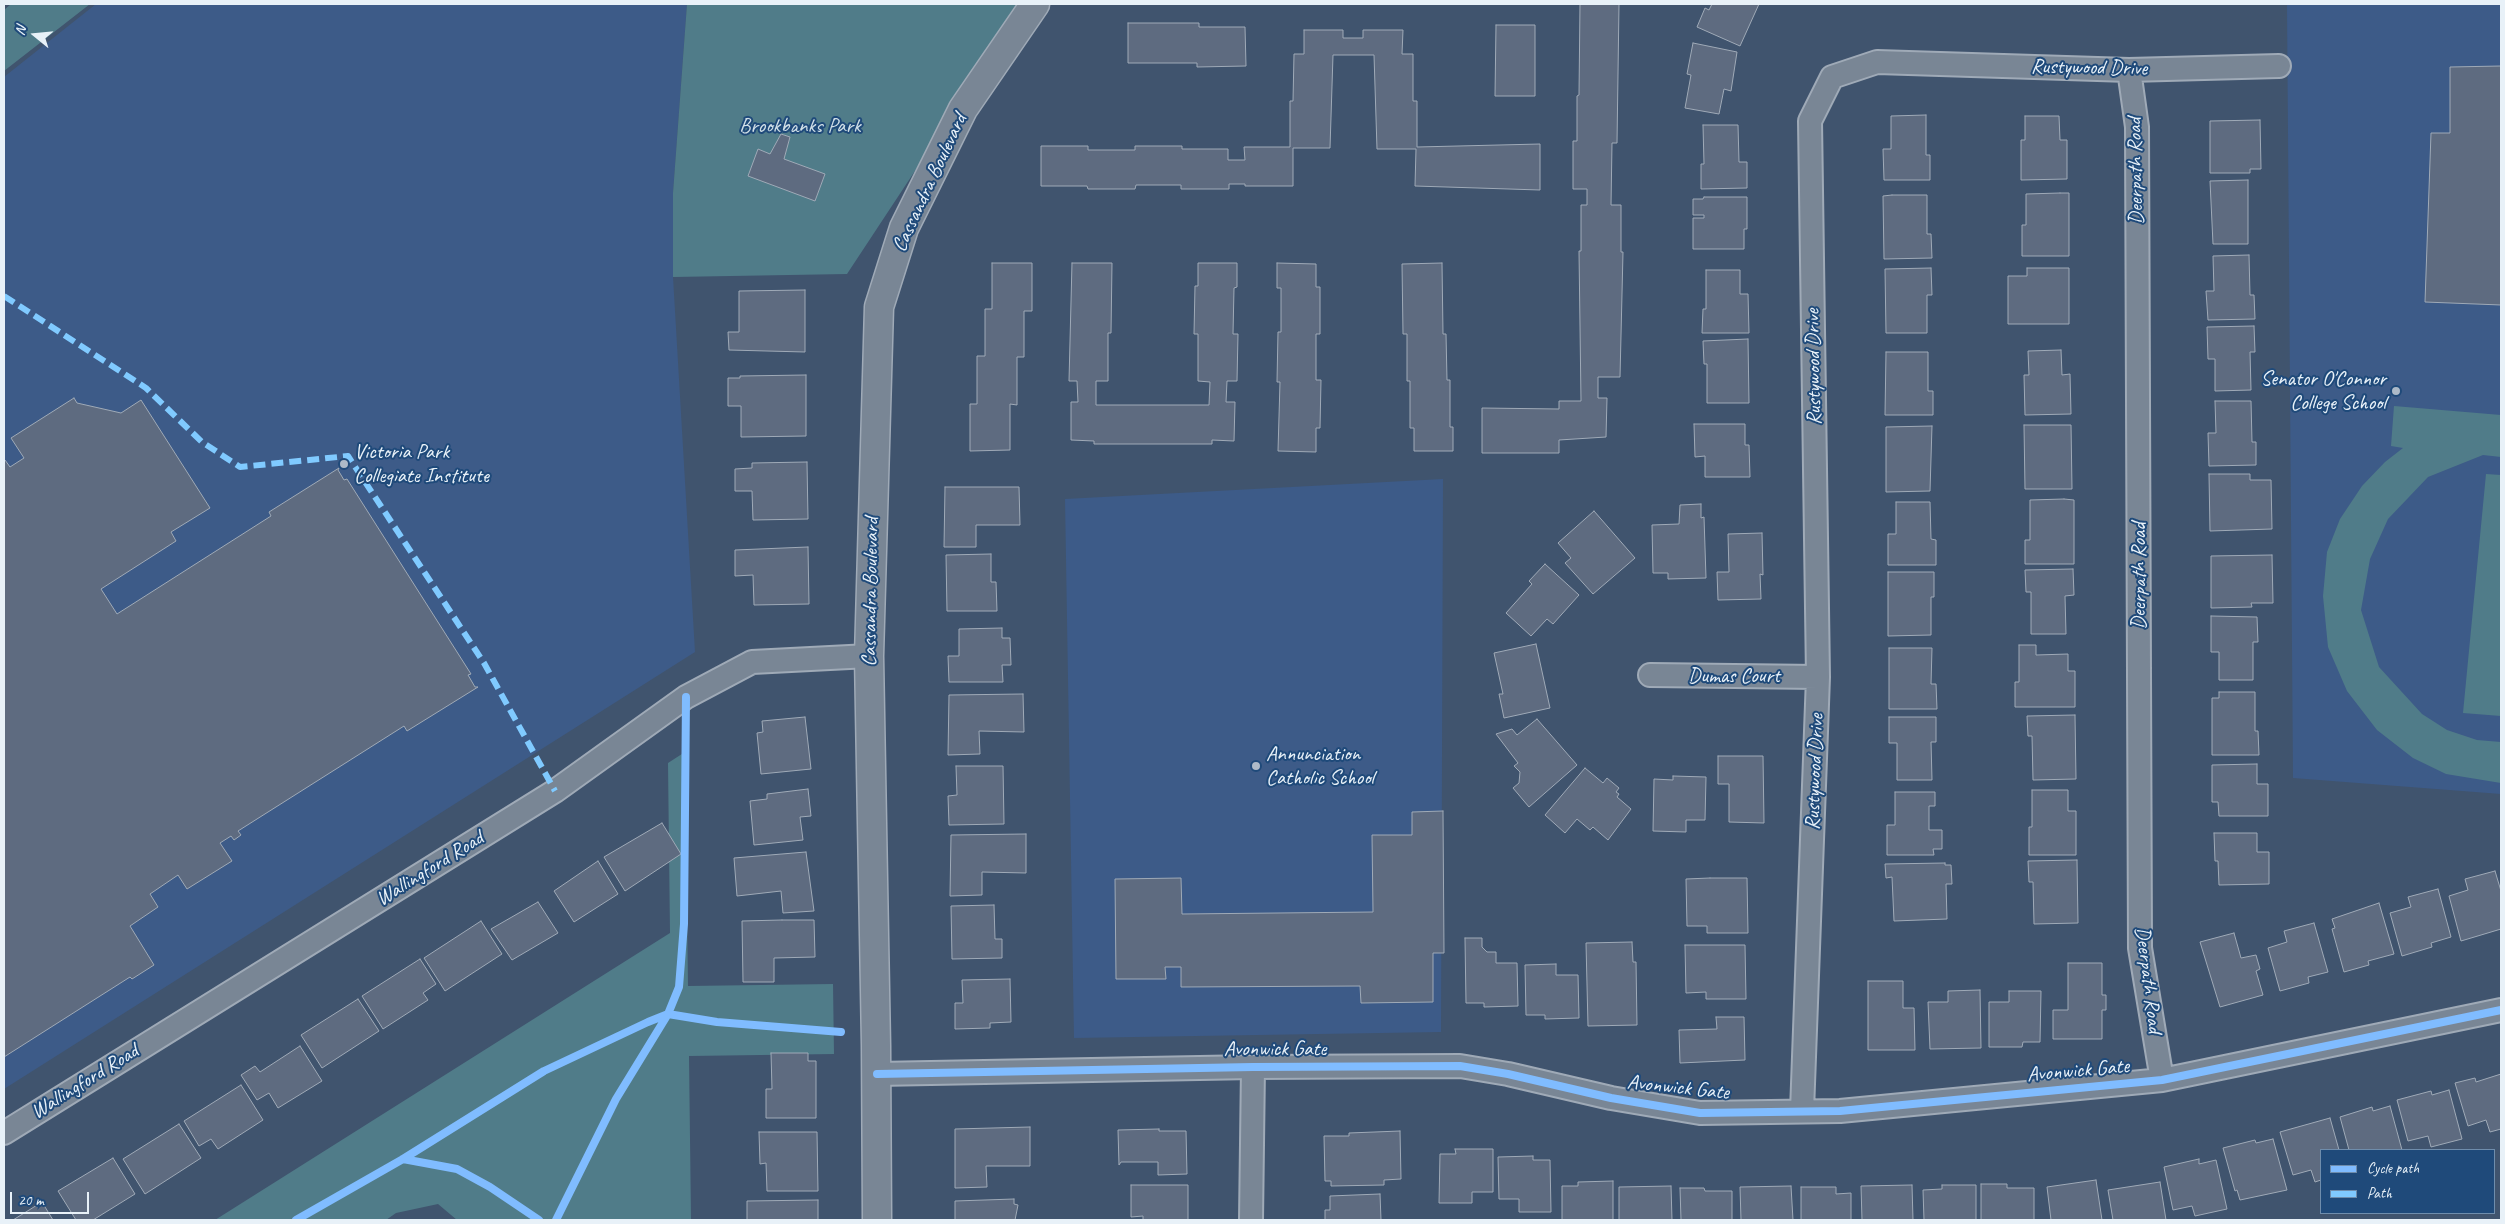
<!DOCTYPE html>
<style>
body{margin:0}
#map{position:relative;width:2505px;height:1224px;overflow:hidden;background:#40546e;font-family:Caveat,sans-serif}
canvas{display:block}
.frame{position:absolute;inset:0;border:5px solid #e8f1f8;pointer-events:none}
.legend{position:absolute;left:2320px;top:1149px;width:175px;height:65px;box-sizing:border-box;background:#1f4a7a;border:1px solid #6f8dac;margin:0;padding:6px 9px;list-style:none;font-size:15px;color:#e8f1f8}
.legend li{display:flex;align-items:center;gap:10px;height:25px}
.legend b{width:25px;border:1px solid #6f8dac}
.north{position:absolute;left:10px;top:10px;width:50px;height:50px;-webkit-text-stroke:4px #1f4a7a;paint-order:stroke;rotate:287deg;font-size:14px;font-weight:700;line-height:20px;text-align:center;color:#e8f1f8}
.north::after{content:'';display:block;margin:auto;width:18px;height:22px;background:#e8f1f8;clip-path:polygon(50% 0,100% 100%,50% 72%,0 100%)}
.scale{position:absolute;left:10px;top:1192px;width:79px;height:22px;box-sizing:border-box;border:2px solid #e8f1f8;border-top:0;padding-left:6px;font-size:15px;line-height:18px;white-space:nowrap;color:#e8f1f8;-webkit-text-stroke:4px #1f4a7a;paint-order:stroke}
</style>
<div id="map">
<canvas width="2505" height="1224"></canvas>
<div class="frame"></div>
<ul class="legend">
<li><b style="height:6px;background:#80bcff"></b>Cycle path</li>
<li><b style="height:6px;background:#80caff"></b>Path</li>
</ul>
<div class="north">N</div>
<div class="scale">20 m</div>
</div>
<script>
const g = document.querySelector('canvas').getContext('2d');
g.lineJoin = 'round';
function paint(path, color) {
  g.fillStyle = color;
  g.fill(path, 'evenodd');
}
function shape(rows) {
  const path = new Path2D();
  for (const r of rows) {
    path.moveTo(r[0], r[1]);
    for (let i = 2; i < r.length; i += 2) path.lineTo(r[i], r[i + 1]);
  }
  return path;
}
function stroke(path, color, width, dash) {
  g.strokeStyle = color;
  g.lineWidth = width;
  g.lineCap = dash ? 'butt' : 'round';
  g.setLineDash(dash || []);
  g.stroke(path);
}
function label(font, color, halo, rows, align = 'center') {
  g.font = font + ' Caveat,sans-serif';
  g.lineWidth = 4;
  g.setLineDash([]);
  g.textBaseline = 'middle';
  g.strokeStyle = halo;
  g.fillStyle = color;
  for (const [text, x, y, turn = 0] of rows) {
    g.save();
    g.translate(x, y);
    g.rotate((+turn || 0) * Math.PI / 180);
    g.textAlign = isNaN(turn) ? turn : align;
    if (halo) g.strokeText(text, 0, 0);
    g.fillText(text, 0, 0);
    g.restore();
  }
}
const built = shape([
 [96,4,687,4,673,193,673,277,695,652,4,1089,4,77],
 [2287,4,2501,4,2501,794,2293,778],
 [1443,479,1441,1032,1074,1038,1065,499]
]);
const green = shape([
 [11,4,90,4,4,71,4,10],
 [687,4,1025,4,847,274,673,277,673,193],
 [2394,406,2501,415,2501,457,2483,455,2428,477,2388,519,2370,559,2361,610,2379,667,2422,714,2447,730,2477,740,2501,742,2501,783,2446,774,2413,758,2377,730,2347,691,2328,647,2323,596,2327,552,2340,519,2362,486,2385,462,2403,448,2391,446],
 [2486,474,2501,475,2501,716,2463,713],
 [685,752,688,986,833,984,834,1054,689,1056,691,1220,457,1220,438,1204,396,1213,386,1220,215,1220,670,933,668,763]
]);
const building = shape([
 [1580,4,1619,4,1617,143,1612,143,1611,205,1621,205,1621,252,1623,252,1620,377,1598,377,1598,398,1607,398,1606,437,1559,440,1559,453,1482,453,1482,408,1559,409,1559,401,1581,401,1579,251,1581,251,1581,205,1587,205,1587,189,1573,189,1573,141,1577,141,1577,96,1579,95,1580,4],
 [1712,4,1759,4,1740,46,1697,27,1705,8,1709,10,1712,4],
 [1128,23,1199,23,1199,27,1245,27,1246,66,1197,67,1197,63,1128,63,1128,23],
 [1496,25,1535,25,1535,96,1495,96,1496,25],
 [1304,30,1343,30,1343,38,1363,38,1363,30,1403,30,1402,54,1413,54,1413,101,1417,101,1417,147,1540,144,1540,190,1415,186,1416,149,1377,149,1374,55,1333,55,1330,148,1293,148,1293,186,1245,186,1245,184,1229,184,1229,189,1181,189,1181,185,1136,185,1135,189,1088,189,1087,186,1041,186,1041,146,1088,146,1088,150,1135,150,1135,146,1182,146,1182,149,1228,149,1228,160,1245,160,1244,147,1290,147,1290,101,1293,101,1294,54,1304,54,1304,30],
 [1693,43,1737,52,1731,91,1724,89,1719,114,1685,108,1691,75,1687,74,1693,43],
 [2501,66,2501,305,2425,302,2431,133,2450,133,2450,67,2501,66],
 [1926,115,1926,155,1930,155,1930,180,1884,180,1883,149,1891,149,1891,116,1926,115],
 [2025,116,2059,116,2060,140,2067,140,2067,179,2021,180,2021,140,2025,140,2025,116],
 [2260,120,2261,169,2250,169,2250,173,2210,173,2210,121,2260,120],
 [1703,125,1738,125,1739,162,1747,162,1747,188,1701,189,1701,164,1704,164,1703,125],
 [781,134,790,137,784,159,825,174,815,201,748,176,758,149,770,154,781,134],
 [2248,180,2248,244,2213,244,2210,181,2248,180],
 [2060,193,2069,193,2069,256,2022,256,2022,225,2026,225,2026,194,2060,193],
 [1892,195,1927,195,1927,234,1931,234,1932,258,1884,259,1883,196,1892,195],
 [1704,197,1747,197,1747,229,1744,229,1744,249,1693,249,1693,218,1704,218,1704,215,1693,215,1693,199,1703,199,1704,197],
 [2249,255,2250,295,2254,295,2255,319,2208,320,2206,291,2214,291,2213,256,2249,255],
 [992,263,1032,263,1032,311,1024,311,1024,357,1017,357,1017,405,1010,404,1010,450,970,451,970,404,977,404,977,356,985,356,985,309,992,309,992,263],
 [1072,263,1112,263,1111,333,1108,333,1108,381,1096,381,1096,405,1209,405,1210,382,1198,381,1198,334,1194,334,1195,286,1198,286,1198,263,1237,263,1237,287,1234,288,1233,334,1238,334,1237,381,1227,381,1226,402,1235,402,1234,441,1212,440,1212,444,1094,444,1094,441,1071,440,1071,402,1078,402,1077,381,1069,381,1072,263],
 [1277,263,1316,264,1316,287,1320,287,1320,334,1316,334,1316,380,1321,380,1320,428,1316,428,1316,452,1278,451,1280,382,1277,382,1278,332,1281,332,1281,288,1277,288,1277,263],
 [1442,263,1443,334,1446,334,1447,380,1450,380,1450,427,1453,427,1453,451,1414,451,1414,428,1410,428,1410,381,1407,381,1407,334,1403,334,1402,264,1442,263],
 [1931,268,1932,295,1927,295,1927,333,1886,333,1885,269,1931,268],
 [2027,268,2069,268,2069,324,2008,324,2008,276,2027,276,2027,268],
 [1706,270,1740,270,1740,294,1748,294,1749,333,1702,333,1703,309,1706,309,1706,270],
 [805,290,805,352,729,350,728,332,739,332,739,291,805,290],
 [2254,326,2255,352,2250,352,2251,390,2215,391,2215,359,2208,359,2207,327,2254,326],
 [1748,339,1749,403,1707,403,1707,364,1704,364,1703,341,1748,339],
 [2061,350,2062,375,2070,374,2071,414,2025,415,2024,375,2029,375,2028,351,2061,350],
 [1886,352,1928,352,1928,391,1933,391,1933,415,1885,415,1886,352],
 [806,375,806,436,741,437,741,406,728,406,728,378,740,378,740,376,806,375],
 [74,398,77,403,121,413,141,400,210,508,171,532,176,541,101,589,117,614,271,516,269,512,339,468,338,470,344,480,347,479,471,674,468,675,475,687,478,687,407,731,404,726,238,831,241,835,234,840,231,836,220,843,232,861,187,889,178,875,150,894,158,907,130,926,154,965,132,979,130,977,4,1057,4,461,5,460,10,467,24,458,11,438,74,398],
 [2215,401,2251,401,2252,442,2256,442,2256,465,2209,466,2208,433,2216,433,2215,401],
 [1694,424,1745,424,1745,445,1749,445,1750,477,1705,477,1705,456,1695,457,1694,424],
 [2024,425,2071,425,2072,489,2025,489,2024,425],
 [1932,426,1930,491,1886,492,1886,427,1932,426],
 [807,462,808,519,753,520,752,491,735,491,735,469,752,468,752,463,807,462],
 [2209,474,2250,474,2250,480,2271,480,2272,529,2210,531,2209,474],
 [945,487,1019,487,1020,525,976,525,976,547,944,547,945,487],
 [2064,499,2074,500,2074,564,2025,564,2025,540,2030,540,2030,500,2064,499],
 [1896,502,1930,502,1931,539,1936,540,1936,565,1888,565,1888,534,1896,534,1896,502],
 [1701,504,1701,518,1704,517,1706,578,1668,579,1668,573,1653,573,1652,525,1679,524,1680,505,1701,504],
 [1594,511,1635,558,1593,594,1565,563,1571,558,1558,543,1594,511],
 [1762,533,1763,575,1760,574,1761,599,1718,600,1717,572,1729,572,1728,534,1762,533],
 [808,547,809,604,754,605,753,575,735,576,735,550,808,547],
 [991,554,991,582,996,582,997,611,947,611,946,555,991,554],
 [2272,555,2273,603,2251,603,2252,607,2211,608,2211,556,2272,555],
 [1545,564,1579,595,1553,624,1547,619,1531,636,1506,613,1532,584,1529,581,1545,564],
 [2073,569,2074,595,2065,596,2066,634,2031,634,2031,592,2026,592,2025,570,2073,569],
 [1888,572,1934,572,1934,597,1931,597,1931,635,1888,636,1888,572],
 [2211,616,2257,617,2258,642,2253,642,2253,680,2219,680,2219,652,2211,652,2211,616],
 [1002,628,1002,638,1010,638,1011,665,1002,665,1003,682,949,682,948,656,959,656,959,629,1002,628],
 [1536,644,1550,708,1504,718,1499,694,1503,694,1494,653,1536,644],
 [2019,645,2036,645,2036,655,2068,654,2068,671,2075,671,2075,707,2015,707,2015,682,2019,682,2019,645],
 [1889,648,1932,648,1931,684,1936,684,1937,709,1889,709,1889,648],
 [2219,692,2255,692,2255,731,2258,731,2259,755,2212,755,2212,698,2219,698,2219,692],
 [1023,694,1024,732,979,731,980,754,948,755,949,695,1023,694],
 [2075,715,2076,779,2033,780,2032,736,2028,736,2027,716,2075,715],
 [805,717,811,769,761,774,757,733,763,732,762,721,805,717],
 [1889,717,1936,717,1936,742,1931,742,1932,780,1897,780,1897,743,1889,743,1889,717],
 [1537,719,1577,765,1529,807,1513,788,1519,783,1520,772,1514,766,1518,763,1496,734,1512,729,1517,735,1537,719],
 [1718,756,1763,756,1764,823,1729,822,1729,784,1718,784,1718,756],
 [2257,764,2257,784,2268,784,2268,816,2219,816,2218,802,2212,802,2212,765,2257,764],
 [956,766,1003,766,1004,824,949,825,948,796,957,795,956,766],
 [1585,768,1603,783,1607,778,1619,788,1616,792,1619,794,1617,797,1631,809,1608,840,1593,827,1590,830,1577,819,1565,833,1545,815,1585,768],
 [1673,776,1706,777,1705,820,1686,820,1686,832,1653,831,1654,779,1673,780,1673,776],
 [808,789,811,816,800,817,803,840,754,845,750,801,767,799,767,794,808,789],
 [2032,790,2068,790,2068,811,2076,811,2076,855,2029,855,2029,827,2032,827,2032,790],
 [1895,792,1935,792,1935,806,1929,806,1929,830,1942,830,1942,849,1933,849,1934,855,1887,855,1887,825,1895,825,1895,792],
 [1443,811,1444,953,1433,953,1433,1002,1361,1003,1360,986,1181,987,1181,967,1165,967,1166,979,1116,979,1115,879,1181,878,1182,914,1373,912,1372,835,1412,835,1412,812,1443,811],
 [662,823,681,854,625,891,604,857,662,823],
 [2214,833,2257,833,2257,852,2269,852,2269,884,2219,885,2218,861,2215,861,2214,833],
 [1026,834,1026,873,982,872,982,895,950,896,951,835,1026,834],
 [806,852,814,911,783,913,781,891,737,896,734,858,806,852],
 [2077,860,2078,923,2034,924,2033,882,2029,882,2028,861,2077,860],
 [598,861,618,894,574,922,554,891,598,861],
 [1945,863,1945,865,1951,865,1952,884,1946,884,1947,919,1894,921,1892,877,1886,878,1885,864,1945,863],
 [2495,871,2501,891,2501,929,2461,941,2449,896,2468,890,2465,879,2495,871],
 [1710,878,1747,878,1748,933,1707,933,1707,926,1687,926,1686,879,1710,878],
 [2438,889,2451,937,2431,943,2432,947,2402,956,2390,913,2411,907,2408,897,2438,889],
 [538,902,558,933,512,960,491,929,538,902],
 [2379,903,2394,954,2368,961,2369,965,2344,972,2332,929,2335,928,2332,919,2379,903],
 [994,905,995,939,1002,939,1002,958,952,959,951,906,994,905],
 [782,920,814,920,815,957,774,958,774,982,743,982,742,921,782,920],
 [481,921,502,954,445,991,424,958,481,921],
 [2314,923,2328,972,2308,977,2309,983,2280,991,2268,948,2287,942,2284,931,2314,923],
 [2234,933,2241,958,2256,955,2260,969,2256,971,2263,995,2220,1007,2200,942,2234,933],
 [1465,938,1482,938,1482,947,1487,952,1496,952,1496,963,1517,963,1518,1006,1484,1007,1484,1003,1466,1003,1465,938],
 [1632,942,1633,962,1636,962,1637,1025,1588,1026,1586,943,1632,942],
 [1685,945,1745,945,1746,999,1706,999,1706,992,1686,993,1685,945],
 [420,959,436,984,423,993,428,1000,383,1029,362,996,420,959],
 [2068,963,2102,963,2102,995,2106,995,2106,1010,2102,1010,2102,1039,2053,1039,2053,1010,2068,1010,2068,963],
 [1556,964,1556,975,1578,975,1579,1018,1545,1019,1545,1015,1526,1015,1525,965,1556,964],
 [1010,979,1011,1022,990,1023,990,1028,955,1029,955,1003,963,1003,962,980,1010,979],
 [1868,981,1903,981,1903,1008,1914,1008,1915,1050,1868,1050,1868,981],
 [1980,990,1981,1048,1930,1049,1928,1002,1948,1002,1948,991,1980,990],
 [2009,991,2041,991,2040,1042,2023,1042,2022,1047,1989,1047,1989,1002,2009,1002,2009,991],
 [358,999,379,1031,322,1068,301,1035,358,999],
 [1716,1017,1744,1017,1745,1060,1680,1063,1679,1030,1717,1029,1716,1017],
 [300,1046,322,1081,278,1108,269,1093,257,1100,241,1075,255,1066,260,1072,300,1046],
 [771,1053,808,1053,808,1061,816,1061,816,1118,766,1118,766,1089,772,1089,771,1053],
 [2501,1074,2501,1129,2490,1132,2486,1120,2468,1126,2455,1083,2475,1078,2476,1082,2501,1074],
 [241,1085,263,1120,218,1149,211,1139,199,1146,184,1121,241,1085],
 [2449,1090,2462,1139,2431,1147,2428,1136,2408,1141,2397,1100,2431,1091,2432,1095,2449,1090],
 [2390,1106,2402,1150,2349,1150,2340,1117,2372,1107,2373,1111,2390,1106],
 [2330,1118,2339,1150,2321,1150,2321,1180,2315,1182,2311,1170,2293,1175,2280,1132,2330,1118],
 [179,1124,201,1158,145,1194,123,1159,179,1124],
 [1030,1127,1030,1166,986,1166,987,1187,955,1188,955,1129,1030,1127],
 [1159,1129,1159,1131,1186,1131,1187,1174,1158,1175,1158,1162,1121,1162,1119,1165,1118,1130,1159,1129],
 [1400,1131,1401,1179,1384,1180,1384,1185,1331,1186,1331,1181,1325,1181,1324,1136,1349,1136,1349,1133,1400,1131],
 [759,1132,817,1132,818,1191,767,1191,766,1163,760,1164,759,1132],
 [2273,1139,2287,1190,2240,1200,2237,1190,2235,1191,2223,1148,2255,1140,2256,1143,2273,1139],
 [1455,1149,1493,1149,1493,1192,1472,1192,1472,1203,1439,1203,1440,1154,1456,1154,1455,1149],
 [1533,1156,1533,1160,1550,1160,1551,1212,1519,1212,1519,1199,1499,1199,1498,1157,1533,1156],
 [113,1158,135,1194,93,1220,76,1220,58,1191,113,1158],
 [2199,1159,2199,1164,2216,1160,2227,1209,2195,1216,2192,1206,2173,1210,2164,1167,2199,1159],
 [2096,1180,2102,1220,2051,1220,2047,1187,2096,1180],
 [1613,1181,1613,1220,1562,1220,1562,1186,1578,1186,1578,1182,1613,1181],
 [2160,1182,2166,1220,2113,1220,2108,1190,2160,1182],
 [1981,1184,2007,1184,2007,1188,2034,1188,2034,1220,1981,1220,1981,1184],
 [1131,1185,1188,1185,1188,1220,1143,1220,1143,1216,1131,1217,1131,1185],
 [1912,1185,1913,1220,1862,1220,1861,1186,1912,1185],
 [1942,1185,1976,1185,1976,1220,1924,1220,1923,1190,1942,1189,1942,1185],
 [1671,1186,1672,1220,1619,1220,1619,1187,1671,1186],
 [1791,1186,1793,1220,1741,1220,1740,1187,1791,1186],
 [1801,1187,1836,1187,1836,1194,1851,1193,1851,1220,1801,1220,1801,1187],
 [1680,1188,1704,1188,1705,1191,1732,1191,1732,1220,1681,1220,1680,1188],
 [1380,1194,1381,1220,1325,1220,1325,1210,1330,1210,1330,1196,1380,1194],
 [1014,1199,1014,1204,1018,1205,1015,1220,955,1220,955,1201,1014,1199],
 [818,1200,818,1220,747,1220,747,1201,818,1200],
 [42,1202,53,1220,13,1220,42,1202]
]);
const street = shape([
 [2129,70,2137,127,2140,948,2162,1080],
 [1650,675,1818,677],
 [877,1074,1253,1067,1460,1066,1508,1074,1611,1098,1700,1113,1840,1111,2162,1080,2501,1010],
 [1802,1111,1818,677,1810,121,1832,77,1877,62,2129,70,2279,66],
 [4,1133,555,791,686,697,752,662,869,656],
 [1251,1220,1253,1067]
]);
const secondary = shape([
 [877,1220,876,1046,869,656,879,307,904,228,963,109,1035,4]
]);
const quiet = shape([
 [4,296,146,388,202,442,240,467,348,456,484,663,555,791]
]);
const cycleway = shape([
 [877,1074,1253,1067,1460,1066,1508,1074,1611,1098,1700,1113,1840,1111,2162,1080,2501,1010],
 [403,1159,457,1169,490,1187,539,1220],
 [296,1220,403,1159,544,1071,648,1022,668,1014,717,1022,841,1032],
 [556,1220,616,1099,668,1014,679,987,684,924,686,697]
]);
const markers = [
 [2396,391,5,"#adbac8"],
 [344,464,5,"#adbac8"],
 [1256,766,5,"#adbac8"]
];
const streetNames = [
 ["Rustywood Drive",2089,68,1],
 ["Deerpath Road",2136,171,-91],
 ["Cassandra Boulevard",930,183,-65],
 ["Rustywood Drive",1814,367,-91],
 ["Deerpath Road",2139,576,-90],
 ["Cassandra Boulevard",871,592,-89],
 ["Dumas Court",1734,676],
 ["Rustywood Drive",1815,772,-88],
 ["Wallingford Road",430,869,-32],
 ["Deerpath Road",2148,980,83],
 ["Avonwick Gate",1275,1049],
 ["Avonwick Gate",2078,1071,-5],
 ["Wallingford Road",85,1082,-32],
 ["Avonwick Gate",1678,1088,6]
];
const parkNames = [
 ["Brookbanks Park",800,126]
];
const poiNames = [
 ["Senator O'Connor",2386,379,"right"],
 ["College School",2386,403,"right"],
 ["Victoria Park",354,452],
 ["Collegiate Institute",354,476],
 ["Annunciation",1266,754],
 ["Catholic School",1266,778]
];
paint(built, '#3d5b88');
paint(green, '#507c89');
paint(building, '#5e6b80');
stroke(building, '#9faab7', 1);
stroke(street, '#9faab7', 26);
stroke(secondary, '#9faab7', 31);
stroke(street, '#798695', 22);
stroke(secondary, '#798695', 28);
stroke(quiet, '#80caff', 6, [12, 6]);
stroke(cycleway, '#80bcff', 8);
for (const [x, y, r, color] of markers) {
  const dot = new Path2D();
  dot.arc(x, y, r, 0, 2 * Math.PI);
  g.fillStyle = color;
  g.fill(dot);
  stroke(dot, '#1f4a7a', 2);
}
label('21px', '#e8f1f8', '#1f4a7a', streetNames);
label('21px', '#d2e0e8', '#1f4a7a', parkNames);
label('21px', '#e8f1f8', '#1f4a7a', poiNames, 'left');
</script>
